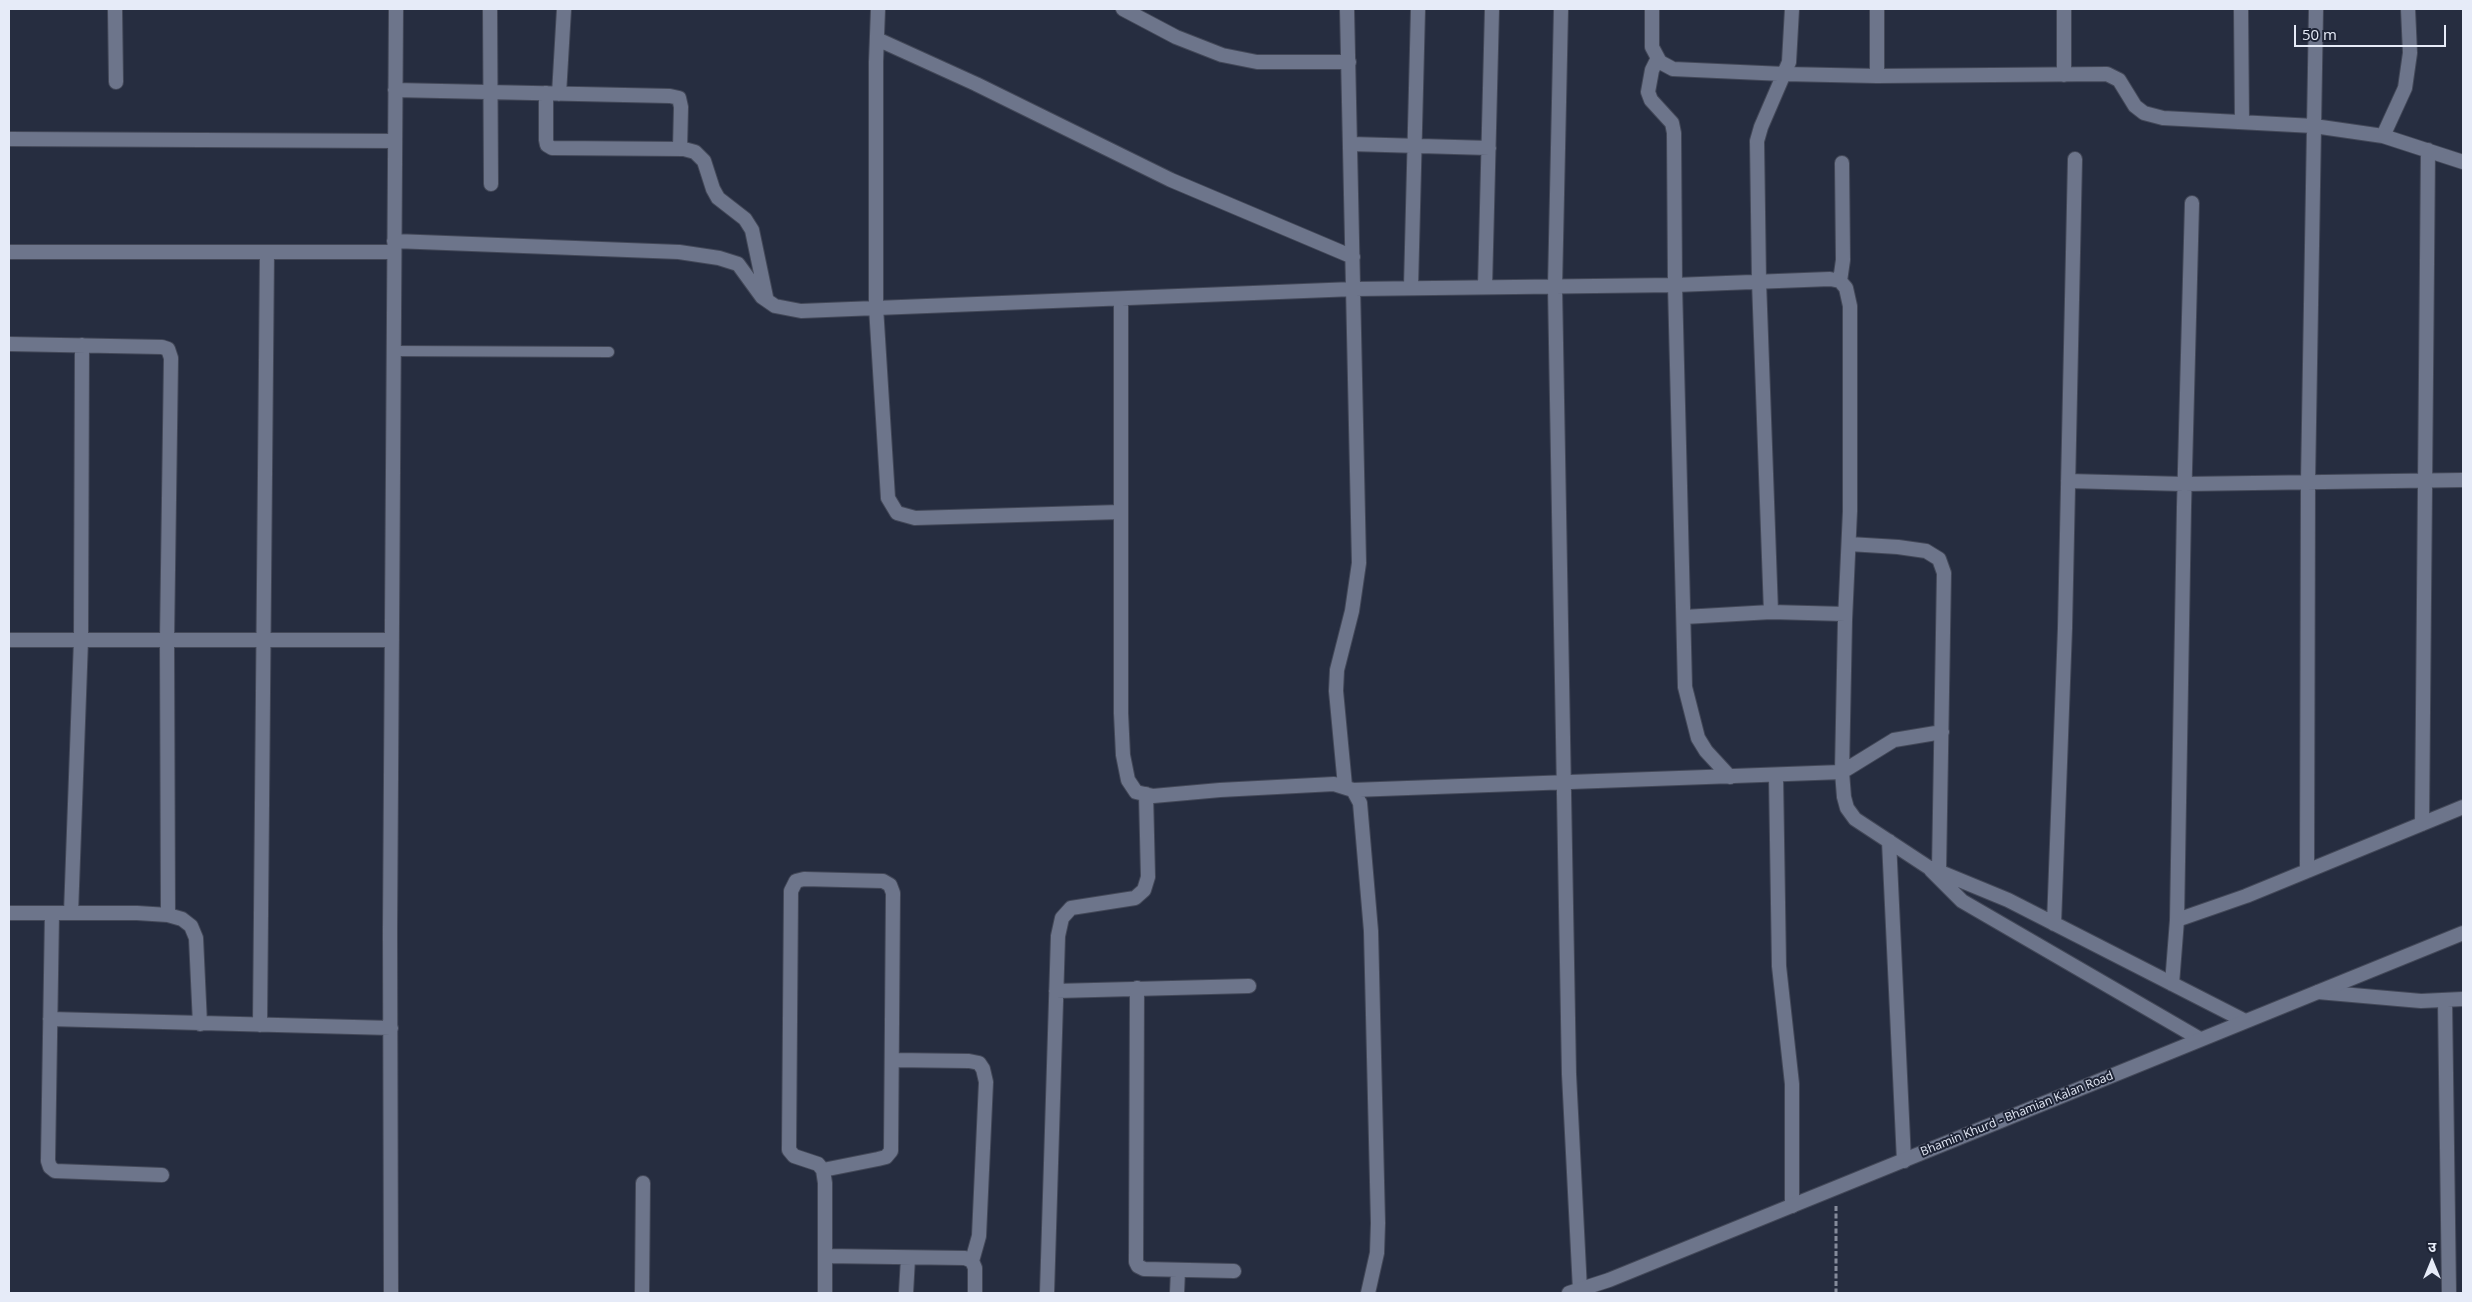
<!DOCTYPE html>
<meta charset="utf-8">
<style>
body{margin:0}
#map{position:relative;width:2472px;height:1302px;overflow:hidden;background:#262d40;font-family:"Open Sans","Noto Sans Devanagari",sans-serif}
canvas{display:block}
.frame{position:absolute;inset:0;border:10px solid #e6ebf8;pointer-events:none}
.north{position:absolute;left:2407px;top:1237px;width:50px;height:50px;-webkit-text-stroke:4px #1d2335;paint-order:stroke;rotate:0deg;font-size:14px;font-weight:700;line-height:20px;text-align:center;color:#e6ebf8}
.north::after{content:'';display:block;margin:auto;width:18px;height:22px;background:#e6ebf8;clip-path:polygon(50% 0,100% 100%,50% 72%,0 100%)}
.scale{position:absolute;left:2294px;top:25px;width:152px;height:22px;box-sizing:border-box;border:2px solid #e6ebf8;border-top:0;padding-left:6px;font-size:15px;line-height:18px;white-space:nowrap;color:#e6ebf8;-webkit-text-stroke:4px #1d2335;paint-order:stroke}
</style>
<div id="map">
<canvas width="2472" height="1302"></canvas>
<div class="frame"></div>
<div class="north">उ</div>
<div class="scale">50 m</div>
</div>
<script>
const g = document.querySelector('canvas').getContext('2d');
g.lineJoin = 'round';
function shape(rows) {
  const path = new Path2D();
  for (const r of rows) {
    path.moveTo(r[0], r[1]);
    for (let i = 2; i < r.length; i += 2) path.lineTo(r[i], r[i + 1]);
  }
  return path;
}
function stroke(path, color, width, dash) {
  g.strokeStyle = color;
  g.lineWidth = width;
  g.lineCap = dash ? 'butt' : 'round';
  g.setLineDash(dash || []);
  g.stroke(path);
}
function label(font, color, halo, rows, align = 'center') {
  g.font = font + ' "Open Sans",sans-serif';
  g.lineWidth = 4;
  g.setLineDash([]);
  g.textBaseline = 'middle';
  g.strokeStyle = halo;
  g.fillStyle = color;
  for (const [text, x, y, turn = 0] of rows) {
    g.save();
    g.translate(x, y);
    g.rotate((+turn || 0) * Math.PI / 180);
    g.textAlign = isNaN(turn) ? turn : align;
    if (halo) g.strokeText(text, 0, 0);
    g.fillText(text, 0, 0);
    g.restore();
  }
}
const path = shape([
 [1836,1206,1836,1293]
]);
const service = shape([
 [394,351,609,352]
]);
const minor = shape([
 [115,9,116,82],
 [490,9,491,184],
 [878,9,876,62,876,307,888,498,897,513,915,518,1120,512],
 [1123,9,1176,37,1222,55,1257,62,1349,62],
 [1561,9,1555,287,1569,1074,1580,1290],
 [1652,9,1652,47,1660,62,1673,69,1784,74,1877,76,2107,74,2119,80,2135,106,2144,113,2163,118,2314,126,2383,136,2463,162],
 [2064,9,2064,75],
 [2241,9,2242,122],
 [877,39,976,84,1171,180,1353,257],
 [1658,58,1652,70,1648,92,1651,100,1672,123,1674,133,1675,285,1685,687,1698,738,1706,751,1730,777],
 [1877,76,1877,9],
 [395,90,670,96,679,98,681,107,680,149],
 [546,93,546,140,547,145,552,148,684,149,695,152,704,161,713,189,718,198,745,219,752,230,766,297],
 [559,94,564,9],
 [2383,136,2405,88,2410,53,2408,9],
 [9,139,395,141],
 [1351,144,1489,148],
 [394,241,679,252,719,258,738,264,762,297,775,306,801,311,1354,289,1675,285,1830,279,1840,281,1846,288,1850,306,1850,511,1845,620,1842,772,1844,797,1847,808,1855,819,1928,867,2008,900,2245,1021],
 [9,252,394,252],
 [1840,281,1843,260,1842,163],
 [1411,287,1418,9],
 [1485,287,1492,9],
 [1121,299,1121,713,1123,755,1128,780,1136,792,1153,796,1220,790,1334,784,1353,790,1360,803,1371,931,1378,1223,1377,1253,1368,1293],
 [9,344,162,347,168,349,171,358,167,640,168,915],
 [2068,481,2184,484,2463,480],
 [1849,544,1898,547,1926,551,1939,559,1944,573,1939,871],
 [1771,612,1759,281,1757,141,1761,127,1789,62,1792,9],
 [1684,617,1771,612,1845,614],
 [9,640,392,640],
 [1776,776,1779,966,1792,1084,1792,1206],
 [1345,786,1336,691,1337,670,1352,611,1359,563,1347,9],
 [1353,790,1842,772,1894,740,1942,732],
 [2422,824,2428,150],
 [1889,841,1904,1161],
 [1931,870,1962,901,2200,1039],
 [2307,871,2308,482,2316,9],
 [9,913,137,913,168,915,182,919,191,926,196,938,200,1024],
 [52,913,48,1161,50,1167,55,1171,162,1175],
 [71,913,81,640,82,345],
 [2177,920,2246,896,2463,807],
 [2054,924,2065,628,2075,159],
 [2172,984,2177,920,2184,507,2192,203],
 [1137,988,1136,1262,1138,1266,1144,1269,1234,1271],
 [1056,991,1249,986],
 [2318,992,2421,1001,2463,999],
 [2445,1001,2449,1293],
 [50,1019,391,1028],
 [260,1025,267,252],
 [893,1060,969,1061,979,1063,983,1069,986,1082,979,1236,972,1261],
 [823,1170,878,1159,886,1157,891,1151,893,893,890,885,883,881,804,879,796,881,791,891,789,1150,794,1156,818,1164,823,1170,825,1183,825,1293],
 [825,1256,965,1258,972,1261,975,1268,975,1293],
 [391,1293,390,932,396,9],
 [642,1293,643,1183],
 [906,1293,908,1258],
 [1047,1293,1058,936,1062,918,1071,908,1135,898,1144,890,1148,877,1146,794],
 [1177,1293,1178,1270]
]);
const tertiary = shape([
 [1569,1293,1609,1280,2463,933]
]);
const streetNames = [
 ["Bhamin Khurd - Bhamian Kalan Road",2017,1114,-22]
];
stroke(service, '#434858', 12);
stroke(minor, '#434858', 16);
stroke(tertiary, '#434858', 16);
stroke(path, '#858b9b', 3, [5, 2.5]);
stroke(service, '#6d758b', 10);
stroke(minor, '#6d758b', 14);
stroke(tertiary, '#6d758b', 14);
label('12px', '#e6ebf8', '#1d2335', streetNames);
</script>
